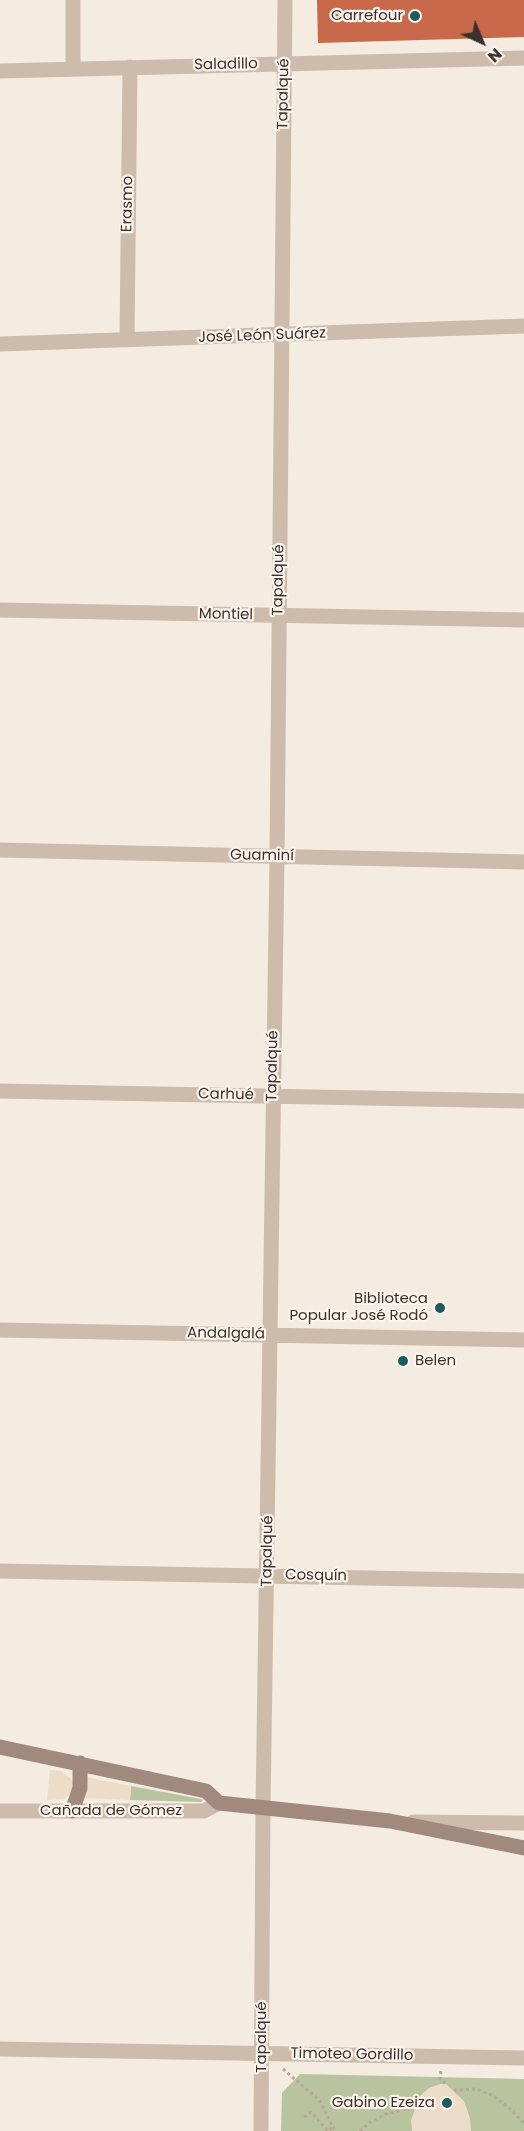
<!DOCTYPE html>
<meta charset="utf-8">
<style>
body{margin:0}
#map{position:relative;width:524px;height:2131px;overflow:hidden;background:#f4ebe1;font-family:Poppins,sans-serif}
canvas{display:block}
.north{position:absolute;left:452px;top:12px;width:60px;height:60px;-webkit-text-stroke:4px #fbf5ee;paint-order:stroke;rotate:136deg;font-size:16px;font-weight:700;line-height:24px;text-align:center;color:#3b302b}
.north::after{content:'';display:block;margin:auto;width:21px;height:27px;background:#3b302b;clip-path:polygon(50% 0,100% 100%,50% 72%,0 100%)}
</style>
<div id="map">
<canvas width="524" height="2131"></canvas>
<div class="north">N</div>
</div>
<script>
const g = document.querySelector('canvas').getContext('2d');
g.lineJoin = 'round';
function paint(path, color) {
  g.fillStyle = color;
  g.fill(path, 'evenodd');
}
function shape(rows) {
  const path = new Path2D();
  for (const r of rows) {
    path.moveTo(r[0], r[1]);
    for (let i = 2; i < r.length; i += 2) path.lineTo(r[i], r[i + 1]);
  }
  return path;
}
function stroke(path, color, width, dash) {
  g.strokeStyle = color;
  g.lineWidth = width;
  g.lineCap = dash ? 'butt' : 'round';
  g.setLineDash(dash || []);
  g.stroke(path);
}
function label(font, color, halo, rows, align = 'center') {
  g.font = font + ' Poppins,sans-serif';
  g.lineWidth = 4.5;
  g.setLineDash([]);
  g.textBaseline = 'middle';
  g.strokeStyle = halo;
  g.fillStyle = color;
  for (const [text, x, y, turn = 0] of rows) {
    g.save();
    g.translate(x, y);
    g.rotate((+turn || 0) * Math.PI / 180);
    g.textAlign = isNaN(turn) ? turn : align;
    if (halo) g.strokeText(text, 0, 0);
    g.fillText(text, 0, 0);
    g.restore();
  }
}
const green = shape([
 [131,1786,201,1799,203,1800,201,1802,130,1800],
 [300,2074,524,2079,524,2131,281,2131,282,2093]
]);
const plaza = shape([
 [50,1770,60,1771,70,1778,73,1783,72,1791,65,1799,47,1800],
 [86,1777,131,1786,130,1800,82,1798,88,1788],
 [440,2084,446,2084,464,2101,470,2118,471,2131,412,2131,411,2120,420,2096,429,2088]
]);
const building = shape([
 [317,0,524,0,524,37,318,43]
]);
const path = shape([
 [283,2069,319,2100,335,2131],
 [441,2071,440,2079,446,2084],
 [454,2090,476,2089,492,2095,509,2108,524,2123],
 [304,2117,311,2112,328,2131,333,2127],
 [360,2131,369,2123,386,2114,415,2107]
]);
const street = shape([
 [73,69,73,0],
 [0,71,524,58],
 [127,340,130,67],
 [0,344,524,326],
 [0,610,524,620],
 [0,850,524,862],
 [0,1091,524,1101],
 [0,1330,524,1340],
 [0,1571,524,1581],
 [0,1811,204,1811,219,1803],
 [413,1822,524,1823],
 [0,2049,524,2058],
 [261,2131,263,1808,277,857,285,0]
]);
const secondary = shape([
 [0,1747,206,1791,219,1803,390,1821,524,1848],
 [72,1811,80,1788,80,1763]
]);
const markers = [
 [415,16,6,"#1f5a5e"],
 [440,1308,6,"#1f5a5e"],
 [403,1361,6,"#1f5a5e"],
 [447,2103,6,"#1f5a5e"]
];
const poiNames = [
 ["Carrefour",403,16],
 ["Biblioteca",428,1299],
 ["Popular José Rodó",428,1316],
 ["Belen",415,1361,"left"],
 ["Gabino Ezeiza",435,2103]
];
const streetNames = [
 ["Saladillo",226,65,-1],
 ["Tapalqué",284,94,-89],
 ["Erasmo",128,204,-89],
 ["José León Suárez",262,336,-2],
 ["Tapalqué",279,580,-89],
 ["Montiel",226,615,1],
 ["Guaminí",262,856,1],
 ["Tapalqué",273,1066,-89],
 ["Carhué",226,1095,1],
 ["Andalgalá",226,1334,1],
 ["Tapalqué",268,1551,-89],
 ["Cosquín",316,1576,1],
 ["Cañada de Gómez",111,1811],
 ["Tapalqué",262,2037,-90],
 ["Timoteo Gordillo",352,2055,1]
];
paint(green, '#b8c4a0');
paint(plaza, '#ecdcc8');
paint(building, '#c8694b');
stroke(path, '#b9a596', 3, [3, 3]);
stroke(street, '#cdbbac', 15);
stroke(secondary, '#a18a7d', 15);
for (const [x, y, r, color] of markers) {
  const dot = new Path2D();
  dot.arc(x, y, r, 0, 2 * Math.PI);
  g.fillStyle = color;
  g.fill(dot);
  stroke(dot, '#fbf5ee', 2);
}
label('15px', '#3b302b', '#fbf5ee', poiNames, 'right');
label('15px', '#3b302b', '#fbf5ee', streetNames);
</script>
